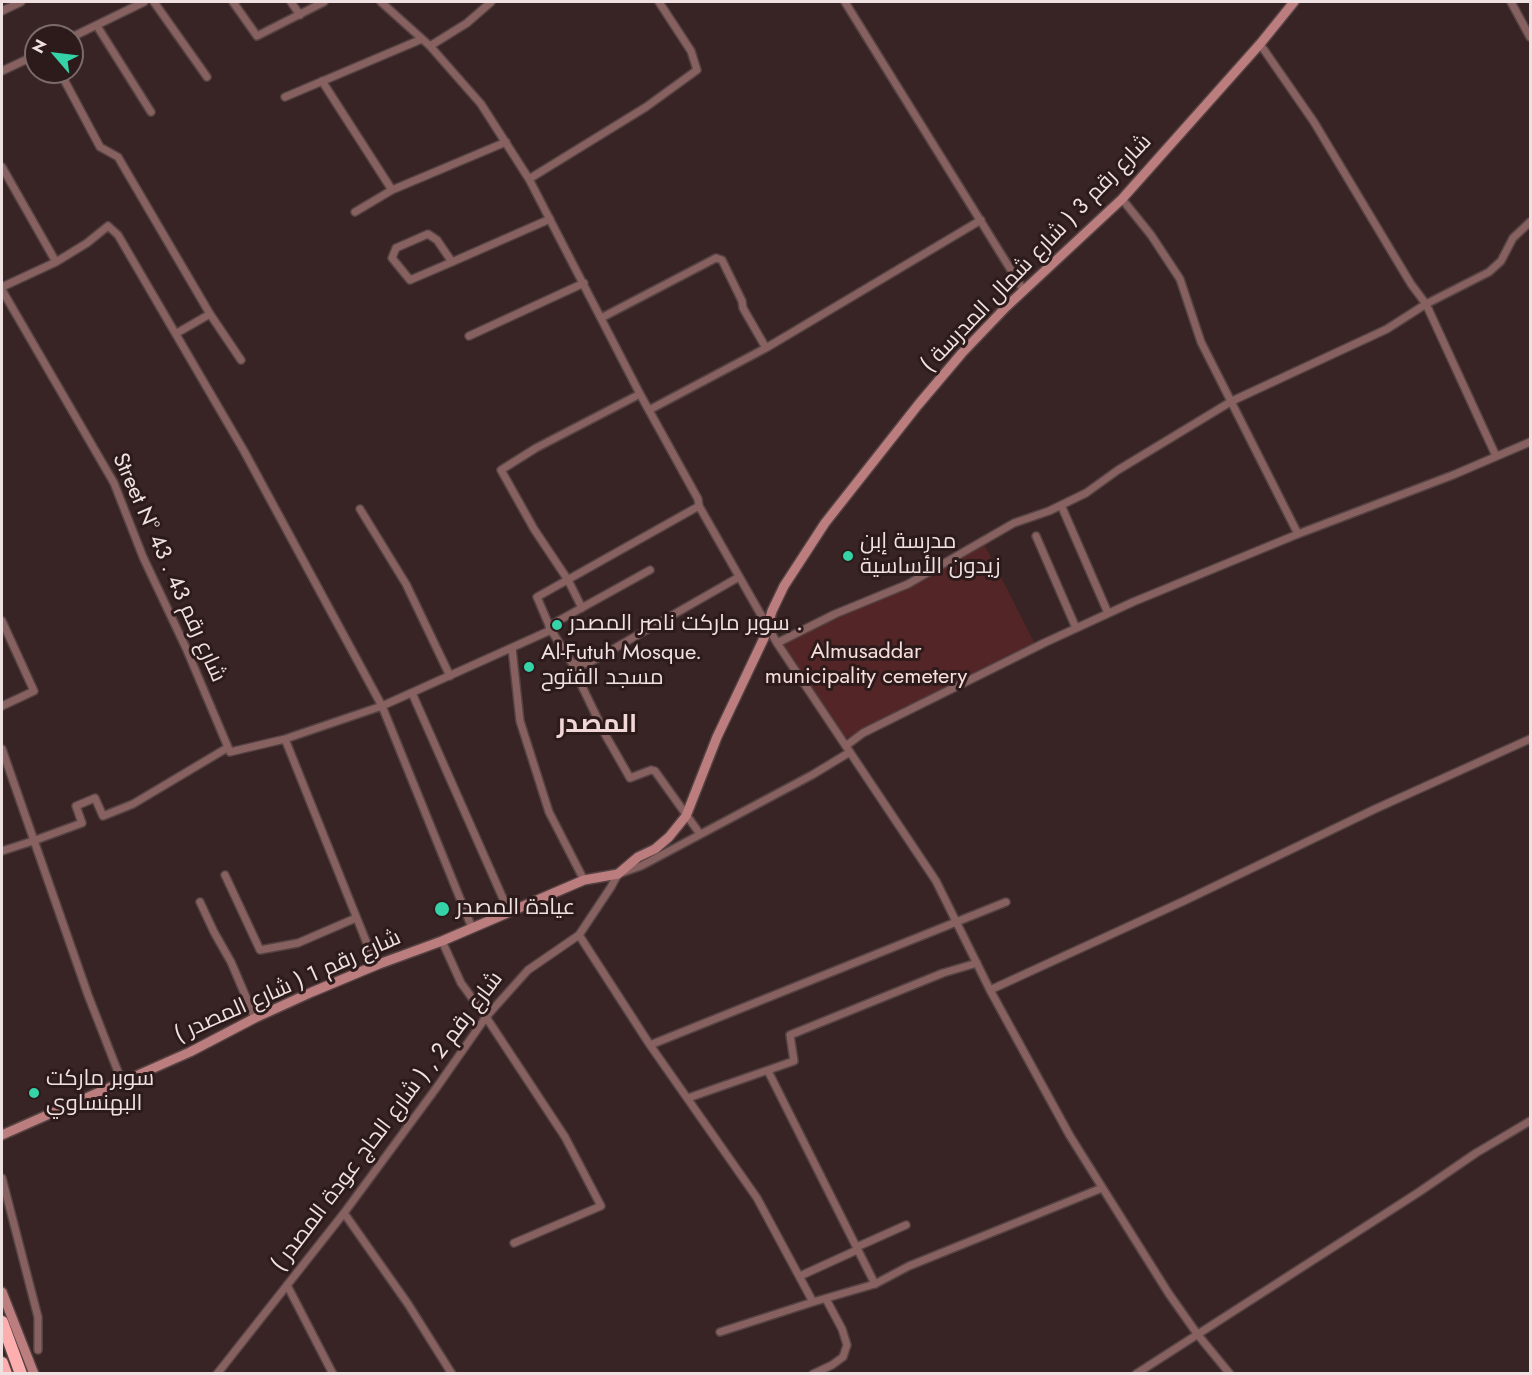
<!DOCTYPE html>
<meta charset="utf-8">
<style>
body{margin:0}
#map{position:relative;width:1532px;height:1375px;overflow:hidden;background:#382424;font-family:Jost,sans-serif}
canvas{display:block}
.frame{position:absolute;inset:0;border:3px solid #efe1e1;pointer-events:none}
.north{position:absolute;left:24px;top:24px;width:60px;height:60px;box-sizing:border-box;background:#2d1b1b;border:2px solid #7b6a6a;border-radius:50%;rotate:298deg;font-size:16px;font-weight:700;line-height:24px;text-align:center;color:#efe1e1}
.north::after{content:'';display:block;margin:auto;width:21px;height:27px;background:#34d4a8;clip-path:polygon(50% 0,100% 100%,50% 72%,0 100%)}
</style>
<div id="map">
<canvas width="1532" height="1375"></canvas>
<div class="frame"></div>
<div class="north">N</div>
</div>
<script>
const g = document.querySelector('canvas').getContext('2d');
g.lineJoin = 'round';
function paint(path, color) {
  g.fillStyle = color;
  g.fill(path, 'evenodd');
}
function shape(rows) {
  const path = new Path2D();
  for (const r of rows) {
    path.moveTo(r[0], r[1]);
    for (let i = 2; i < r.length; i += 2) path.lineTo(r[i], r[i + 1]);
  }
  return path;
}
function stroke(path, color, width, dash) {
  g.strokeStyle = color;
  g.lineWidth = width;
  g.lineCap = dash ? 'butt' : 'round';
  g.setLineDash(dash || []);
  g.stroke(path);
}
function label(font, color, halo, rows, align = 'center') {
  g.font = font + ' Jost,Cairo,sans-serif';
  g.lineWidth = 6;
  g.setLineDash([]);
  g.textBaseline = 'middle';
  g.strokeStyle = halo;
  g.fillStyle = color;
  for (const [text, x, y, turn = 0] of rows) {
    g.save();
    g.translate(x, y);
    g.rotate((+turn || 0) * Math.PI / 180);
    g.textAlign = isNaN(turn) ? turn : align;
    if (halo) g.strokeText(text, 0, 0);
    g.fillText(text, 0, 0);
    g.restore();
  }
}
const green = shape([
 [984,544,1035,644,846,738,840,734,782,642,921,580]
]);
const street = shape([
 [154,2,207,77],
 [233,2,257,36,324,2],
 [291,2,300,15],
 [381,2,430,46,481,104,529,179,640,394,698,499,699,506,777,643,936,881,990,990,1070,1136,1169,1294,1198,1335,1230,1374],
 [845,2,1024,291],
 [1511,2,1530,37],
 [2,11,21,2],
 [97,26,151,112],
 [72,37,144,2],
 [1260,44,1314,122,1411,284,1426,304,1496,456],
 [430,46,467,23,491,2],
 [2,71,36,55],
 [60,72,100,147,118,157,210,314,241,360],
 [322,81,392,190],
 [285,97,422,39],
 [2,167,56,262],
 [529,179,646,107,697,70,691,51,659,2],
 [1122,199,1151,235,1180,279,1201,342,1298,534],
 [355,212,392,190,506,142],
 [452,262,437,240,428,234,396,248,392,258,410,280,452,262,550,219],
 [2,287,56,262,87,243,108,226,118,235,244,451,382,706,472,928],
 [2,290,114,483,143,557,186,648,230,752,285,739,382,706,551,630],
 [601,318,716,258,722,260,742,301,743,308,766,348],
 [177,333,210,314],
 [469,336,584,283],
 [649,410,766,348,981,220],
 [1061,505,1108,613],
 [699,506,537,597,551,630,572,663,587,664,739,577],
 [360,509,406,584,450,676],
 [1036,536,1076,628],
 [582,608,568,580,534,529,501,470,536,448,640,394],
 [2,621,34,691,2,706],
 [549,626,650,570],
 [777,643,835,614,908,584,1014,523,1049,511,1086,493,1118,470,1232,401,1387,329,1426,304,1489,272,1501,261,1513,238,1530,222],
 [512,648,520,721,549,812,584,880],
 [578,664,577,676,606,736,630,778,651,770,655,771,700,834],
 [412,693,509,912],
 [285,739,376,966],
 [847,745,863,733,1044,643,1133,602,1298,534,1453,475,1530,442],
 [2,749,88,995,122,1082],
 [2,851,33,841,82,823,76,806,95,798,103,816,133,804,227,748],
 [225,875,260,950,298,943,356,918],
 [200,902,214,932,231,962,255,1018],
 [579,935,650,1045,757,1198,813,1302,875,1284,909,1266,1102,1188],
 [442,941,461,983,486,1017,565,1137,601,1206,514,1243],
 [990,990,1186,900,1375,809,1530,739],
 [650,1045,1006,902],
 [768,1071,875,1284],
 [688,1098,794,1061,790,1035,943,973,977,963],
 [2,1178,38,1317,38,1350],
 [344,1213,408,1304,452,1374],
 [800,1276,857,1250,859,1246,906,1225],
 [287,1285,333,1374],
 [720,1332,813,1302],
 [217,1374,344,1213,437,1087,486,1017,528,970,579,935,611,887,618,874,641,866,812,775,850,752],
 [813,1374,832,1365,843,1357,847,1345,842,1329,826,1299],
 [1136,1374,1419,1192,1476,1153,1530,1121]
]);
const secondary = shape([
 [2,1135,190,1052,255,1018,312,992,379,964,442,941,584,880,618,874,638,857,655,849,669,837,686,816,717,737,764,638,772,611,784,586,825,523,918,405,962,353,1006,307,1122,199,1260,44,1294,2],
 [2,1292,34,1374]
]);
const highway = shape([
 [2,1322,21,1374],
 [2,1363,6,1374]
]);
const markers = [
 [848,556,6,"#34d4a8"],
 [557,625,6,"#34d4a8"],
 [529,667,6,"#34d4a8"],
 [442,909,8,"#34d4a8"],
 [34,1093,6,"#34d4a8"]
];
const streetNames = [
 ["شارع رقم 3 ( شارع شمال المدرسة )",1037,254,-46],
 ["Street N° 43 . شارع رقم 43",168,568,66],
 ["شارع رقم 1 ( شارع المصدر )",288,987,-24],
 ["شارع رقم 2 , ( شارع الحاج عودة المصدر )",388,1122,-53]
];
const poiNames = [
 ["مدرسة إبن",860,543],
 ["زيدون الأساسية",860,568],
 ["سوبر ماركت ناصر المصدر .",569,625],
 ["Al-Futuh Mosque.",541,654],
 ["مسجد الفتوح",541,679],
 ["عيادة المصدر",456,909],
 ["سوبر ماركت",46,1080],
 ["البهنساوي",46,1105]
];
const parkNames = [
 ["Almusaddar",866,653],
 ["municipality cemetery",866,678]
];
const quarterNames = [
 ["المصدر",597,726]
];
paint(green, '#542527');
stroke(street, '#554242', 10);
stroke(secondary, '#554242', 12);
stroke(highway, '#554242', 15);
stroke(street, '#876060', 7);
stroke(secondary, '#bc7d7e', 9);
stroke(highway, '#fdafaf', 12);
for (const [x, y, r, color] of markers) {
  const dot = new Path2D();
  dot.arc(x, y, r, 0, 2 * Math.PI);
  g.fillStyle = color;
  g.fill(dot);
  stroke(dot, '#2d1b1b', 2);
}
label('22px', '#efe1e1', '#2d1b1b', streetNames);
label('22px', '#efe1e1', '#2d1b1b', poiNames, 'left');
label('22px', '#f7dddc', '#2d1b1b', parkNames);
label('bold 26px', '#f2d7d7', '#2d1b1b', quarterNames);
</script>
